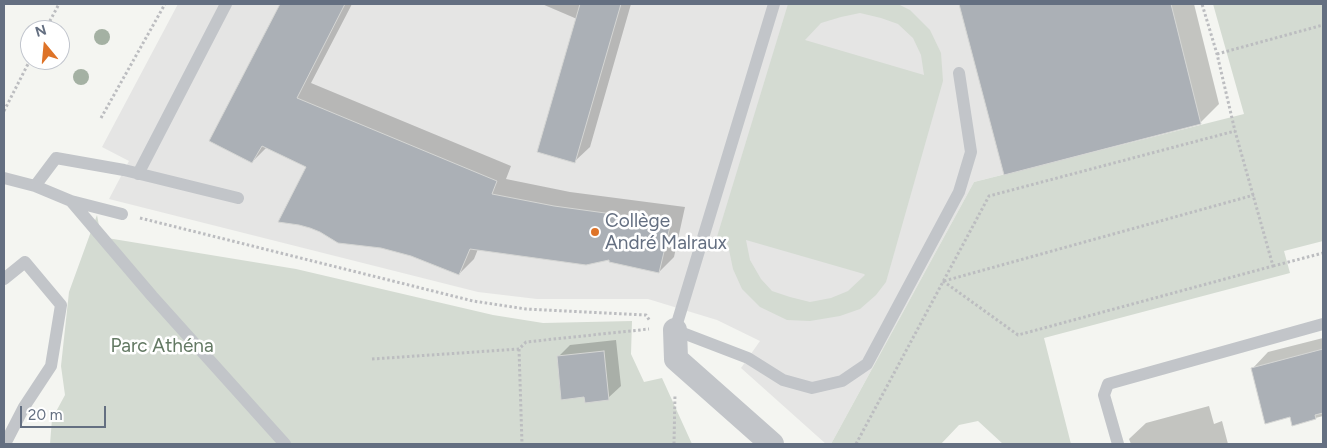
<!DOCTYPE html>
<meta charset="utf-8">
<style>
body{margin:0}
#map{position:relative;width:1327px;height:448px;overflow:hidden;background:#f4f5f1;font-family:Figtree,sans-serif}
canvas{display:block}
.frame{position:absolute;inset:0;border:5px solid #646f81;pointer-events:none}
.north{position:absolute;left:20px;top:20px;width:50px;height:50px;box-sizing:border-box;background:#fff;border:1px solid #c1c5cd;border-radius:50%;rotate:343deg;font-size:14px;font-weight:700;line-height:20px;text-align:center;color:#646f81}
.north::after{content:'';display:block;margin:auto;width:18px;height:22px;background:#de7328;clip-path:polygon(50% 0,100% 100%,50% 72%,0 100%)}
.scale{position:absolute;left:20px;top:406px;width:86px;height:22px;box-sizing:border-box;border:2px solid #646f81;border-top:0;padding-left:6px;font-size:15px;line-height:18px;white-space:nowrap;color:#646f81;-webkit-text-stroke:4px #fff;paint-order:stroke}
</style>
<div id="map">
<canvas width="1327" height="448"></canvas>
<div class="frame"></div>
<div class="north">N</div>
<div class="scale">20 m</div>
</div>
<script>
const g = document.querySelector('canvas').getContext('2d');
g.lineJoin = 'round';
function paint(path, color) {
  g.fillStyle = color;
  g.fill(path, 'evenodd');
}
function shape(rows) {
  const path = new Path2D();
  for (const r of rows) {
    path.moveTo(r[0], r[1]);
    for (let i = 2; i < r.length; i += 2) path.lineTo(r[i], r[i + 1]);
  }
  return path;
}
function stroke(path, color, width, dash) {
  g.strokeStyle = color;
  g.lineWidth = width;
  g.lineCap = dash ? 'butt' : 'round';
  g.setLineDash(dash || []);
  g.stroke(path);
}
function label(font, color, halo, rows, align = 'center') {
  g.font = font + ' Figtree,sans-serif';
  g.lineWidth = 5;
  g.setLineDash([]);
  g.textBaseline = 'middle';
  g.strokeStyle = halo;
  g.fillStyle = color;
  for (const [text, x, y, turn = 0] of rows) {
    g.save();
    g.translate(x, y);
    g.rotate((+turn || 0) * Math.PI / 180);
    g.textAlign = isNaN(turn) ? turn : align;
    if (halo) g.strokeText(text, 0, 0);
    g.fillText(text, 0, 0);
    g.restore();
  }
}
const built = shape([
 [178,4,1169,4,1201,124,974,182,831,444,826,444,741,368,760,341,717,320,648,299,537,299,478,292,109,199,129,161,102,147]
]);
const green = shape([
 [788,4,898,4,910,10,930,30,941,53,943,81,886,282,876,295,860,309,840,316,810,321,787,320,760,307,742,289,733,269,728,245,716,240],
 [860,13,881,18,898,24,913,38,921,55,924,75,805,40,821,23,841,17],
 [746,240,864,274,865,275,848,291,831,298,810,302,790,297,772,291,761,279,750,260],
 [1213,4,1323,4,1323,241,1284,251,1290,273,1044,338,1071,444,1003,444,978,421,959,425,941,444,831,444,974,182,1244,114],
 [97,215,101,237,296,269,493,315,543,323,632,321,631,354,644,382,662,378,692,444,50,444,52,419,65,395,61,366,69,292]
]);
const shadow = shape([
 [281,4,352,4,311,83,511,166,506,179,570,192,685,207,674,257,659,272,609,259,478,249,474,259,459,274,307,167,267,147,252,162,211,141],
 [542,4,631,4,590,147,575,161,577,19],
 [960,4,1194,4,1219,104,1200,123,1005,174],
 [1323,338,1323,416,1293,424,1291,416,1252,369,1268,352],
 [616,340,621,386,608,398,585,396,558,357,570,345],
 [1209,406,1214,424,1222,421,1228,444,1131,444,1129,439,1146,423]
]);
const building = shape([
 [280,4,345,4,297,98,497,181,492,194,554,206,671,222,659,273,609,262,609,260,586,265,470,249,459,275,411,256,381,248,338,243,320,232,310,228,299,225,278,222,306,167,262,146,252,163,209,141,280,4],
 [580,4,621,4,575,163,537,152,580,4],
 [959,4,1171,4,1201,124,1004,175,959,4],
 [1323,349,1323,413,1315,415,1316,419,1292,426,1290,417,1265,424,1251,368,1323,349],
 [604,351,609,400,585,403,584,397,561,400,557,356,604,351]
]);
const path = shape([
 [45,30,59,4],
 [1217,54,1323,25],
 [4,111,30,60],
 [101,118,165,4],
 [140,218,473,301,526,309,646,315,650,321],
 [1273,266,1323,253],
 [943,281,1018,335,1273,266,1235,131,1217,54,1202,4],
 [944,281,1254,195],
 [519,349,522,444],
 [372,359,519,349,526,342,649,329],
 [674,444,675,394],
 [856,444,989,196,1235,131]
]);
const service = shape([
 [774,4,675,330,748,358,783,380,812,388,842,381,867,364,959,192,971,152,959,73],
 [138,174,226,4],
 [4,178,35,186,56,158,124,170,238,198],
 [35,186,71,201,122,214],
 [71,201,152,296,285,444],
 [4,279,25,262,61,305,51,366,24,407,5,444],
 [1118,444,1104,395,1108,384,1323,324]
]);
const minor = shape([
 [675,330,676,359,772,444]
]);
const trees = [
 [102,37],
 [81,77]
];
const markers = [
 [595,232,5,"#de7328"]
];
const poiNames = [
 ["Collège",605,221],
 ["André Malraux",605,243]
];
const parkNames = [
 ["Parc Athéna",162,346]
];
paint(built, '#e5e5e4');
paint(green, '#d4dbd2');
paint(shadow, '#0003');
paint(building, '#abb0b6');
stroke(building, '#d5d6d4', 1);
stroke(path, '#bcbdc0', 3, [2.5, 2.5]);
stroke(service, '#c2c5c9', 12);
stroke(minor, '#c2c5c9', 24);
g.fillStyle = '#a4b1a3';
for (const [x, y] of trees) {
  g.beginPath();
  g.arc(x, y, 8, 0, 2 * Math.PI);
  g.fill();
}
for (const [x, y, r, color] of markers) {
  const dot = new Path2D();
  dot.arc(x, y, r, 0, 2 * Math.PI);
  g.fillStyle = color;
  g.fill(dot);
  stroke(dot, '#fff', 2);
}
label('19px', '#646f81', '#fff', poiNames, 'left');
label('19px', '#637963', '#fff', parkNames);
</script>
